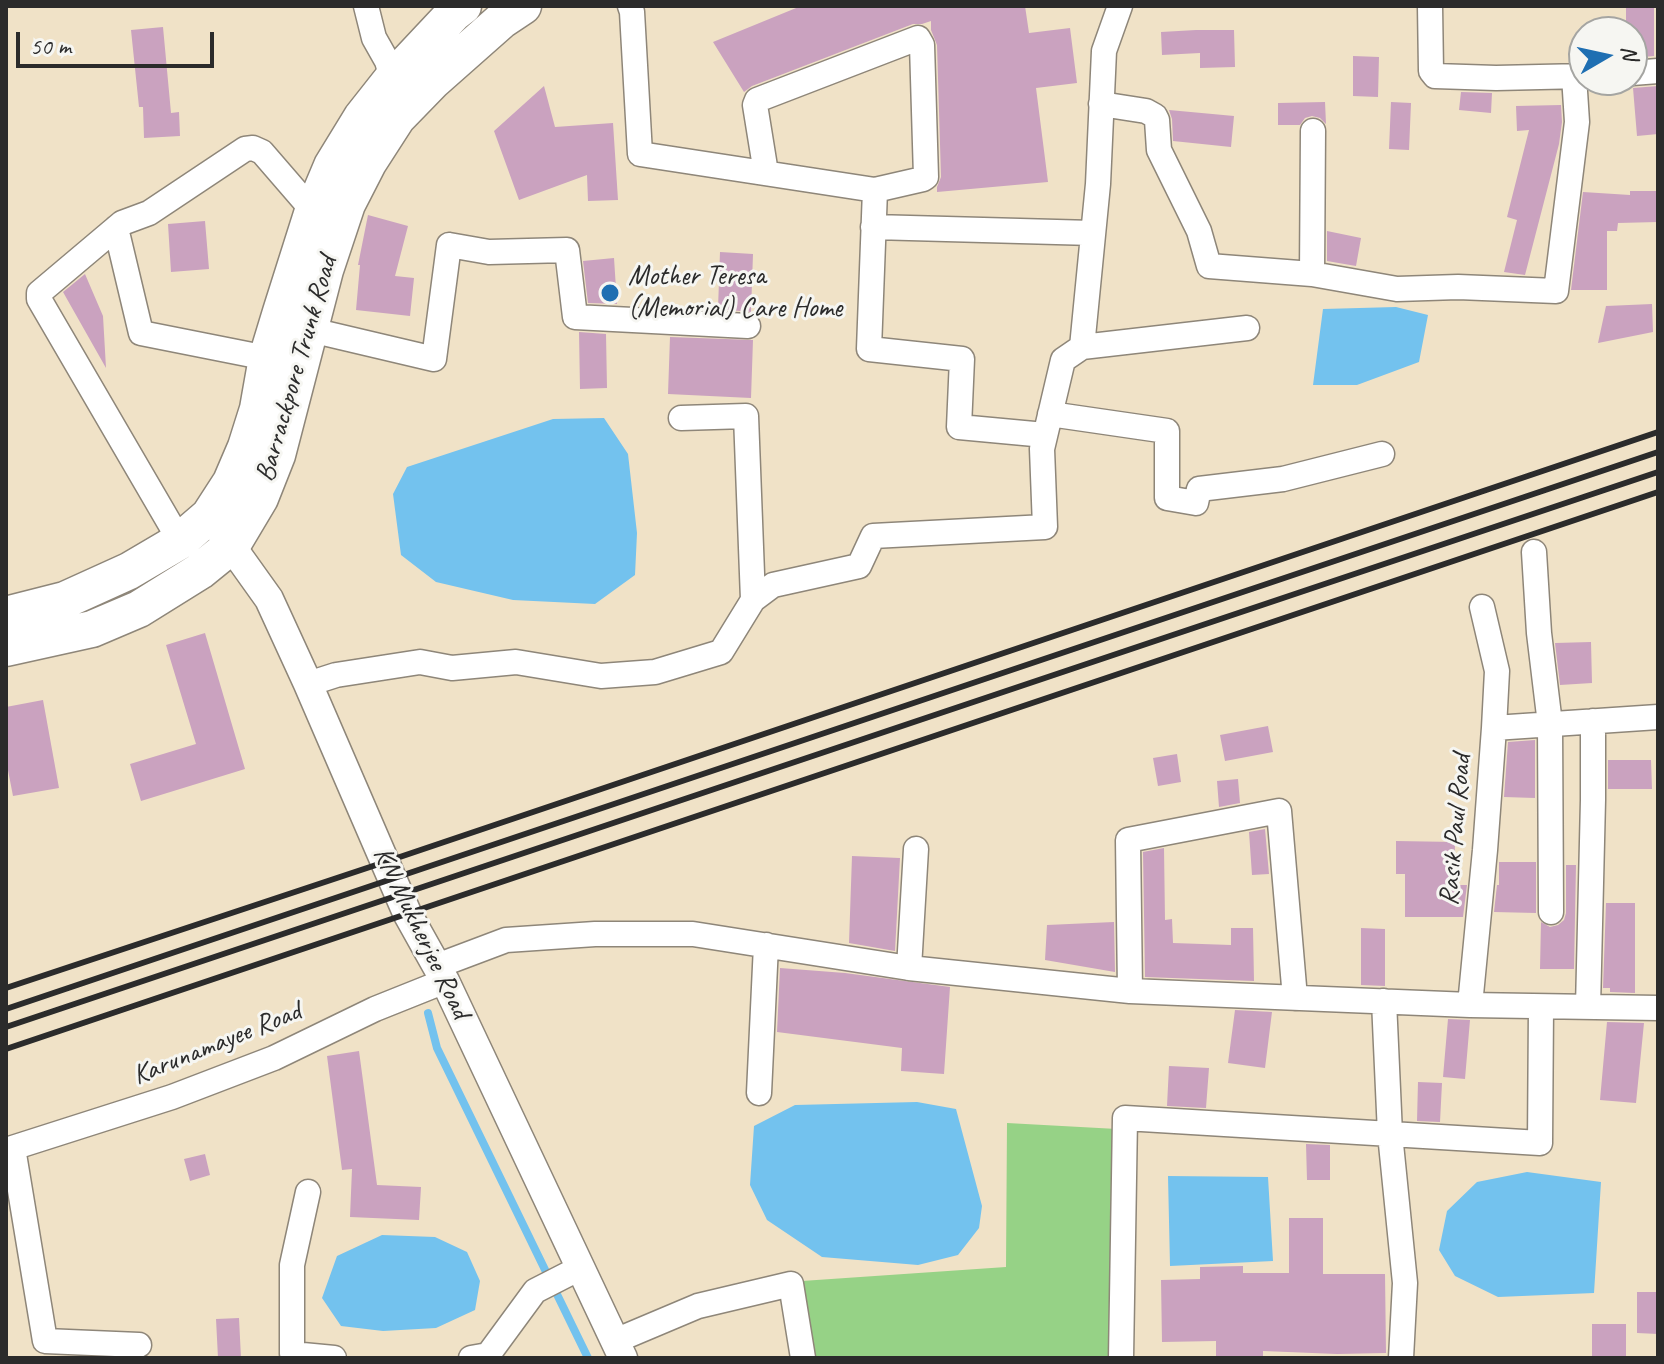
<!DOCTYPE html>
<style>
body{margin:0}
#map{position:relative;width:1664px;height:1364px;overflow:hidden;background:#f0e2c7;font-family:Caveat,sans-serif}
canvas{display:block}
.frame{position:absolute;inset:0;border:8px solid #2b2b2b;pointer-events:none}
.north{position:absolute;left:1568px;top:16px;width:80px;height:80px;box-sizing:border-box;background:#f6f6f2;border:2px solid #a5a5a2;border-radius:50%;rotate:81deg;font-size:22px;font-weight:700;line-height:32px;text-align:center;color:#2b2b2b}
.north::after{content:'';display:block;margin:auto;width:28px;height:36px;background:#1f6fb2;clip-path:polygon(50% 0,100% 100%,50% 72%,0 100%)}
.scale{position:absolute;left:16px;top:32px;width:198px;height:36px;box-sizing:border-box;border:4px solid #2b2b2b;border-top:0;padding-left:10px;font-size:24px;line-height:28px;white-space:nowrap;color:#2b2b2b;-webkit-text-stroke:6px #f6f6f2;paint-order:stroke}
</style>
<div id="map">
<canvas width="1664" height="1364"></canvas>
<div class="frame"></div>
<div class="north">N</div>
<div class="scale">50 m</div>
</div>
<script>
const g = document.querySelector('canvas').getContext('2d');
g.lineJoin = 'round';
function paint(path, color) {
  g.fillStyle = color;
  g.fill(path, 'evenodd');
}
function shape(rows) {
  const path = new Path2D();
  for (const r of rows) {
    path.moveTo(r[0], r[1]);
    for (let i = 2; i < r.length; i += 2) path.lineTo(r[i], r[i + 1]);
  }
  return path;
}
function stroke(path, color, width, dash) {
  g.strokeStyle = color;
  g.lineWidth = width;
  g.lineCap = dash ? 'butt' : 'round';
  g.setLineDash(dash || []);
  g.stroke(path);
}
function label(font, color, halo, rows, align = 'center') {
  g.font = font + ' Caveat,sans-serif';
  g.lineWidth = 6;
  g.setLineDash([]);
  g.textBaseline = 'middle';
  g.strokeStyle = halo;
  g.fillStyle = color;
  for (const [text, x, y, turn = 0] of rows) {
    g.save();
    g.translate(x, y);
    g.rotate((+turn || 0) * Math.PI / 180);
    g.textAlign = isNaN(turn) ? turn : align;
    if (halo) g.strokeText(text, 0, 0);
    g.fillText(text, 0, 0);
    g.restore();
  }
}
const green = shape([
 [1007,1123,1117,1129,1122,1358,813,1358,802,1281,1006,1267]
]);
const water = shape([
 [1396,307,1428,315,1419,362,1357,385,1313,385,1323,309],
 [604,418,628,454,637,533,635,575,595,604,513,600,436,582,401,555,393,494,407,467,553,419],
 [917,1102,956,1109,982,1206,979,1228,958,1255,918,1265,822,1257,767,1220,750,1185,754,1126,795,1105],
 [1527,1172,1601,1182,1594,1293,1498,1297,1455,1276,1439,1250,1447,1211,1477,1182],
 [1168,1176,1268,1177,1273,1261,1170,1266],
 [382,1235,435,1237,467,1252,480,1281,475,1310,436,1328,383,1331,341,1326,322,1298,337,1256]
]);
const stream = shape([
 [428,1013,437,1048,588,1358]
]);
const building = shape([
 [801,6,1025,6,1029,33,1070,28,1077,83,1036,88,1048,182,937,192,937,187,941,177,937,45,931,30,931,21,922,24,913,24,752,86,744,92,713,42],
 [1626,6,1654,6,1654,56,1632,58,1632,32,1626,32],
 [163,27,171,113,179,112,180,136,144,138,143,107,139,107,131,30],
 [1196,30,1234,30,1235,67,1200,68,1200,53,1162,55,1161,32],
 [1353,56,1379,57,1378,97,1353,96],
 [544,86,555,127,613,123,618,200,588,201,587,175,519,200,494,131],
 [1658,86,1658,134,1637,136,1633,88],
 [1461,92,1492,93,1491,113,1459,110],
 [1325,102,1326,124,1320,118,1312,116,1305,118,1300,125,1278,125,1278,103],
 [1391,102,1411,103,1409,150,1389,149],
 [1561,105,1562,122,1559,144,1525,275,1504,272,1517,220,1507,217,1529,130,1517,131,1516,106],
 [1169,110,1234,116,1231,147,1173,141,1172,119],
 [1630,191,1658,191,1658,222,1618,223,1617,231,1607,231,1607,290,1571,290,1583,192,1630,195],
 [368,215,408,226,395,276,414,278,410,316,356,310,360,265,358,265],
 [205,221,209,269,171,272,168,224],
 [1327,231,1361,238,1356,266,1327,261],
 [720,252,753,254,751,312,718,309],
 [614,258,617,304,588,303,583,261],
 [85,274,103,316,106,368,63,292],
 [1652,304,1653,332,1598,343,1606,306],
 [579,332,606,334,607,388,580,389],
 [670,337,753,340,751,398,668,394],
 [205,633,245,769,141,801,130,764,196,744,166,645],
 [1591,642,1592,683,1560,685,1555,643],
 [43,700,59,788,13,796,6,760,6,707],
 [1268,726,1273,752,1225,761,1220,735],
 [1535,740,1535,798,1504,797,1508,742],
 [1177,754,1181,782,1158,786,1153,758],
 [1608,760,1651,760,1652,789,1608,789],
 [1238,779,1240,803,1219,807,1217,781],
 [1265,829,1269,874,1252,875,1249,832],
 [1396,841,1455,842,1454,885,1467,885,1463,917,1405,917,1405,874,1396,874],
 [1164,848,1165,920,1172,919,1173,943,1231,945,1231,928,1253,928,1254,981,1145,977,1143,852],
 [852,856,900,858,895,951,849,943],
 [1499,862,1536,862,1536,913,1494,912,1497,885,1499,885],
 [1566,865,1576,865,1574,969,1540,969,1541,922,1550,927,1558,925,1564,920,1566,913],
 [1606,903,1635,903,1635,993,1610,992,1610,988,1603,988],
 [1114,922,1115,972,1045,960,1047,925],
 [1361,928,1385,929,1385,986,1361,985],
 [780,968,845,973,950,987,944,1074,901,1071,902,1048,777,1032],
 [1235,1010,1272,1012,1265,1068,1228,1063],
 [1448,1019,1470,1020,1465,1079,1443,1077],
 [1607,1022,1644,1023,1636,1103,1600,1100],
 [359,1051,377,1185,421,1187,419,1220,350,1217,352,1169,342,1170,327,1056],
 [1169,1066,1209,1068,1206,1108,1167,1106],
 [1418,1082,1442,1083,1440,1122,1417,1121],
 [1306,1144,1330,1145,1330,1180,1307,1180],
 [205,1154,210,1175,190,1181,184,1159],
 [1289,1218,1323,1218,1323,1274,1385,1274,1386,1353,1337,1354,1263,1351,1263,1358,1216,1358,1216,1341,1162,1342,1161,1280,1200,1279,1200,1267,1243,1266,1243,1273,1289,1273],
 [1637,1292,1658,1292,1658,1334,1637,1333],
 [239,1318,241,1358,218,1358,216,1319],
 [1592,1324,1626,1324,1626,1358,1592,1358]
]);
const minor = shape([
 [366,6,374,38,387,61,392,79],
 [630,6,632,12,640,154,875,190,869,349,962,359,959,427,1045,435],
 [1430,6,1431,71,1435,76,1496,78,1584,76],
 [1632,73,1658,71],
 [1101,104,1146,111,1155,116,1157,120,1159,150,1199,231,1209,266,1312,274,1397,289,1458,287,1556,291,1577,122,1574,76],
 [766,173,755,105,757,100,918,38,922,45,926,177,923,179,875,190],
 [873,227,1093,233],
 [116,228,141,333,267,358],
 [1312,274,1313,131],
 [311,330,434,359,449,245,489,252,567,250,575,317,748,326],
 [1082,347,1247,328],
 [1050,414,1167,431,1167,498,1196,503,1199,489,1283,479,1382,454],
 [681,418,746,416,753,600],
 [180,541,39,299,39,293,122,223,149,213,245,149,253,148,262,152,313,211],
 [1534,552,1539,633,1550,724,1551,912],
 [1482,607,1497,671,1494,728],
 [308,684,336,675,420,662,452,668,516,662,601,676,655,672,721,652,753,600,773,585,859,566,873,536,1045,527,1042,449,1063,360,1082,347,1098,184,1104,51,1120,6],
 [437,966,506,940,595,934,693,934,909,968,1130,991,1470,1005,1658,1008],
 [909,968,916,849],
 [1130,991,1128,840,1279,811,1295,998],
 [1384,1001,1390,1134,1405,1283,1401,1358],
 [1470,1005,1485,850,1494,728,1658,717],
 [1588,1007,1593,800,1593,721],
 [759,1093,766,945],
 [13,1148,45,1341,139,1345],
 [6,1150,172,1097,274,1058,375,1009,445,981],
 [308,1192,292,1265,292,1354,334,1358],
 [615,1341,698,1306,791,1284,803,1358],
 [471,1358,488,1355,535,1291,580,1268],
 [1121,1358,1125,1118,1540,1143,1541,1007]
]);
const tertiary = shape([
 [219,529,269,599,308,684,407,913,445,981,623,1358]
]);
const primary = shape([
 [6,615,65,600,129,571,180,541,209,516,231,482,246,447,258,409,267,358,281,312,313,211,332,166,362,117,392,79,454,13,463,6],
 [6,648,92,629,139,609,200,571,232,545,260,498,277,455,325,270,347,204,368,163,397,118,433,81,502,20,523,6]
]);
const rail = shape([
 [6,988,385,862,1658,432],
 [6,1009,1658,452],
 [6,1027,1658,472],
 [6,1049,1658,492]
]);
const markers = [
 [610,293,10,"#1f6fb2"]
];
const poiNames = [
 ["Mother Teresa",628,277],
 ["(Memorial) Care Home",628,309]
];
const streetNames = [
 ["Barrackpore Trunk Road",297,369,-74],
 ["Rasik Paul Road",1456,830,-85],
 ["KN Mukherjee Road",421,933,64],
 ["Karunamayee Road",217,1044,-22]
];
paint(green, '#96d286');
paint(water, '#73c2ee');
stroke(stream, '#73c2ee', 8);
paint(building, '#caa2bf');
stroke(minor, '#8e8679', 27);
stroke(tertiary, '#8e8679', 31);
stroke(primary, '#8e8679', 39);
stroke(minor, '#fff', 24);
stroke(tertiary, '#fff', 28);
stroke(primary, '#fff', 36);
stroke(rail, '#2b2b2b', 6);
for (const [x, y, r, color] of markers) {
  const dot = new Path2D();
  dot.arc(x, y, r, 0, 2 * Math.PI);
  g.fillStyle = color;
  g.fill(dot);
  stroke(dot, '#f6f6f2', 3);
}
label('28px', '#2b2b2b', '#f6f6f2', poiNames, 'left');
label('28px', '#2b2b2b', '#f6f6f2', streetNames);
</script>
